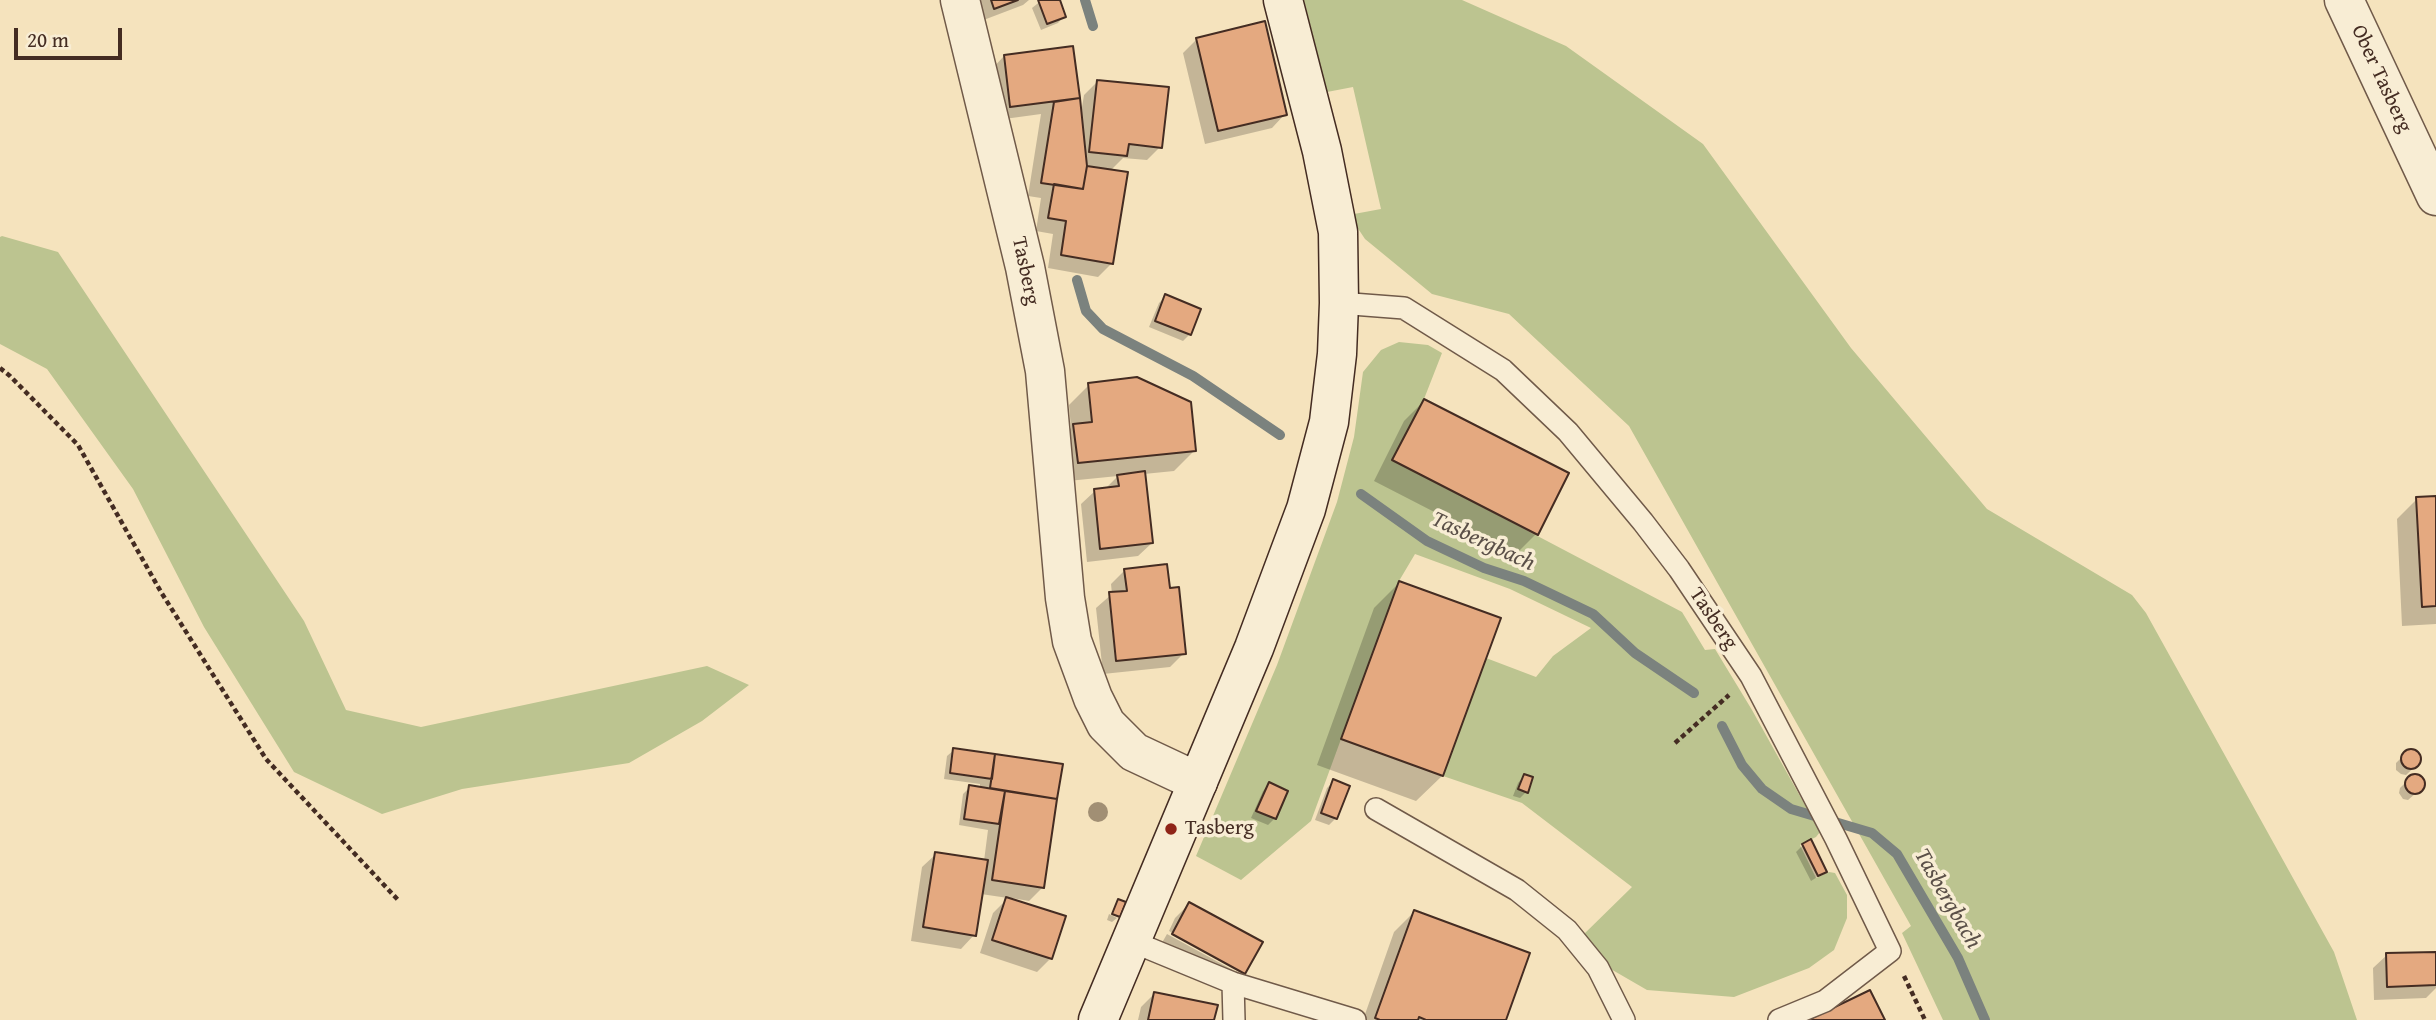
<!DOCTYPE html>
<style>
body{margin:0}
#map{position:relative;width:2436px;height:1020px;overflow:hidden;background:#f5e3bd;font-family:"Gentium Book Plus",serif}
canvas{display:block}
.scale{position:absolute;left:14px;top:28px;width:108px;height:32px;box-sizing:border-box;border:4px solid #442c22;border-top:0;padding-left:9px;font-size:21px;line-height:24px;white-space:nowrap;color:#442c22;-webkit-text-stroke:5px #f8edd4;paint-order:stroke}
</style>
<div id="map">
<canvas width="2436" height="1020"></canvas>
<div class="scale">20 m</div>
</div>
<script>
const g = document.querySelector('canvas').getContext('2d');
g.lineJoin = 'round';
function paint(path, color) {
  g.fillStyle = color;
  g.fill(path, 'evenodd');
}
function shape(rows) {
  const path = new Path2D();
  for (const r of rows) {
    if (r.length === 3) {
      path.moveTo(r[0] + r[2], r[1]);
      path.arc(r[0], r[1], r[2], 0, 2 * Math.PI);
      continue;
    }
    path.moveTo(r[0], r[1]);
    for (let i = 2; i < r.length; i += 2) path.lineTo(r[i], r[i + 1]);
  }
  return path;
}
function stroke(path, color, width, dash) {
  g.strokeStyle = color;
  g.lineWidth = width;
  g.lineCap = dash ? 'butt' : 'round';
  g.setLineDash(dash || []);
  g.stroke(path);
}
function label(font, color, halo, rows, align = 'center') {
  g.font = font + ' "Gentium Book Plus",serif';
  g.lineWidth = 7;
  g.setLineDash([]);
  g.textBaseline = 'middle';
  g.strokeStyle = halo;
  g.fillStyle = color;
  for (const [text, x, y, turn = 0] of rows) {
    g.save();
    g.translate(x, y);
    g.rotate((+turn || 0) * Math.PI / 180);
    g.textAlign = isNaN(turn) ? turn : align;
    if (halo) g.strokeText(text, 0, 0);
    g.fillText(text, 0, 0);
    g.restore();
  }
}
const green = shape([
 [1304,0,1462,0,1566,46,1703,144,1851,348,1987,509,2132,595,2146,613,2334,952,2357,1020,1943,1020,1902,933,1911,926,1629,426,1509,314,1432,294,1365,239,1357,227,1354,214,1381,209,1353,87,1327,92],
 [2,236,58,252,304,621,346,710,421,727,707,666,749,685,702,721,629,763,462,789,382,814,294,772,204,627,133,489,47,369,0,344,0,237],
 [1399,342,1428,345,1442,353,1424,399,1393,460,1682,612,1705,650,1715,649,1752,710,1820,832,1816,837,1800,845,1816,878,1829,872,1835,873,1847,895,1847,918,1834,950,1809,968,1734,997,1647,990,1609,968,1582,936,1632,887,1522,803,1443,776,1486,658,1536,677,1553,656,1591,628,1510,589,1415,554,1399,581,1311,821,1241,880,1196,856,1277,665,1337,502,1354,437,1363,372,1381,350]
]);
const shadow = shape([
 [973,0,1029,0,1023,5,981,21],
 [1042,0,1058,0,1064,16,1058,23,1041,30,1032,8],
 [1197,39,1285,114,1272,128,1205,144,1183,53],
 [1072,48,1080,119,1084,95,1098,81,1160,147,1147,160,1123,158,1110,171,1112,263,1098,277,1048,268,1053,234,1036,231,1041,198,1028,196,1041,114,997,120,991,70,1004,56],
 [1166,296,1199,310,1189,335,1183,341,1149,327,1159,303],
 [1089,385,1194,451,1174,471,1144,474,1152,543,1138,556,1087,562,1081,504,1095,491,1105,489,1118,476,1058,482,1054,446,1071,428,1069,405],
 [1424,401,1536,534,1516,554,1374,481,1404,421],
 [2436,498,2436,624,2402,626,2397,519,2417,499],
 [1125,570,1168,590,1184,653,1170,667,1103,674,1096,608,1112,594,1111,584],
 [1399,583,1442,776,1416,801,1317,765,1374,608],
 [954,750,1061,766,1043,887,1029,901,1012,898,1011,900,1051,958,1037,972,980,953,993,913,1008,898,981,894,974,935,961,949,911,941,922,867,936,854,984,861,988,830,959,825,963,794,970,787,980,789,980,784,944,779,947,756],
 [2407,752,2416,752,2419,756,2420,762,2406,775,2401,774,2396,770,2396,763],
 [1524,776,1526,792,1520,798,1513,796,1518,783],
 [2412,776,2419,777,2423,781,2423,787,2408,800,2403,799,2399,793,2400,788],
 [1334,781,1336,818,1329,825,1315,820,1327,788],
 [1269,784,1275,818,1268,825,1251,818,1263,791],
 [1803,845,1825,872,1811,881,1796,852],
 [1189,904,1261,943,1244,973,1230,987,1159,948,1167,934,1242,975,1242,971,1169,931,1175,918],
 [1414,912,1504,1020,1363,1020,1394,932],
 [1109,914,1117,918,1112,922,1107,920],
 [2436,954,2436,988,2426,998,2374,1000,2373,968,2387,955],
 [1155,993,1212,1020,1138,1020,1141,1007]
]);
const stream = shape([
 [1085,0,1093,26],
 [1077,280,1086,311,1103,329,1193,376,1280,435],
 [1361,494,1427,541,1484,568,1524,581,1593,614,1635,653,1694,693],
 [1722,726,1742,765,1762,789,1791,809,1872,833,1897,854,1958,958,1985,1020]
]);
const building = shape([
 [991,0,1018,0,994,9,991,0],
 [1038,0,1060,0,1066,17,1047,24,1038,0],
 [1265,21,1287,115,1218,131,1196,38,1265,21],
 [1073,46,1080,98,1010,107,1004,55,1073,46],
 [1097,80,1169,87,1162,148,1129,144,1127,156,1089,152,1097,80],
 [1080,98,1087,166,1083,189,1041,183,1054,102,1080,98],
 [1087,166,1128,172,1113,264,1061,255,1066,221,1048,218,1054,184,1083,189,1087,166],
 [1165,294,1201,309,1191,335,1155,321,1165,294],
 [1137,377,1191,402,1196,451,1078,463,1073,424,1092,422,1088,383,1137,377],
 [1424,399,1569,473,1538,535,1392,460,1424,399],
 [1145,471,1153,543,1100,549,1094,489,1119,486,1117,475,1145,471],
 [2436,496,2436,606,2422,607,2416,497,2436,496],
 [1167,564,1170,588,1179,587,1186,654,1116,661,1109,592,1127,591,1124,569,1167,564],
 [1399,581,1501,618,1443,776,1341,739,1399,581],
 [953,748,995,754,992,779,950,773,953,748],
 [2411,759,10],
 [995,754,1063,764,1057,799,990,788,995,754],
 [2415,784,10],
 [1524,774,1533,777,1528,793,1518,789,1524,774],
 [1333,779,1350,786,1337,819,1321,813,1333,779],
 [1269,782,1288,791,1276,819,1256,811,1269,782],
 [969,785,1005,791,999,824,964,819,969,785],
 [1005,791,1057,799,1044,888,992,880,1005,791],
 [1811,839,1827,872,1818,876,1802,844,1811,839],
 [935,852,988,860,976,936,923,927,935,852],
 [1006,897,1066,916,1052,959,992,940,1006,897],
 [1118,899,1126,902,1120,917,1112,914,1118,899],
 [1189,902,1263,942,1245,974,1172,934,1189,902],
 [1414,910,1530,953,1506,1020,1426,1020,1419,1017,1418,1020,1380,1020,1375,1018,1414,910],
 [2436,952,2436,985,2387,987,2386,953,2436,952],
 [1870,990,1885,1020,1808,1020,1870,990],
 [1154,992,1218,1005,1214,1020,1148,1020,1154,992]
]);
const path = shape([
 [0,368,10,376,78,445,161,592,266,759,399,901],
 [1675,743,1729,695],
 [1904,976,1925,1020]
]);
const lane = shape([
 [1339,303,1404,308,1503,370,1568,432,1643,522,1679,569,1751,676,1836,839,1890,951,1825,1001,1779,1020],
 [1376,809,1517,890,1567,930,1598,968,1624,1020],
 [1131,941,1233,983,1355,1020],
 [1233,983,1234,1020]
]);
const street = shape([
 [960,0,1025,267,1045,371,1065,598,1072,641,1093,698,1106,724,1134,752,1198,782],
 [2344,0,2436,196]
]);
const secondary = shape([
 [1098,1020,1254,648,1306,509,1329,422,1337,354,1339,303,1338,232,1322,151,1283,0]
]);
const trees = [
 [1098,812]
];
const markers = [
 [1171,829,7,"#8f2418"]
];
const streetNames = [
 ["Ober Tasberg",2381,79,65],
 ["Tasberg",1025,271,78],
 ["Tasberg",1713,619,56]
];
const poiNames = [
 ["Tasberg",1185,829]
];
const waterNames = [
 ["Tasbergbach",1483,542,25],
 ["Tasbergbach",1947,899,60]
];
paint(green, '#bcc490');
paint(shadow, '#0003');
stroke(stream, '#7b827e', 10);
paint(building, '#e4a980');
stroke(building, '#442c22', 2);
stroke(lane, '#705a49', 24);
stroke(street, '#705a49', 41);
stroke(secondary, '#442c22', 41);
stroke(path, '#442c22', 4.5, [5, 3.5]);
stroke(lane, '#f8edd4', 21);
stroke(street, '#f8edd4', 38);
stroke(secondary, '#f8edd4', 38);
g.fillStyle = '#a18f74';
for (const [x, y] of trees) {
  g.beginPath();
  g.arc(x, y, 10, 0, 2 * Math.PI);
  g.fill();
}
for (const [x, y, r, color] of markers) {
  const dot = new Path2D();
  dot.arc(x, y, r, 0, 2 * Math.PI);
  g.fillStyle = color;
  g.fill(dot);
  stroke(dot, '#f8edd4', 2.5);
}
label('21px', '#442c22', '#f8edd4', streetNames);
label('21px', '#442c22', '#f8edd4', poiNames, 'left');
label('italic 23px', '#5b5048', '#f8edd4', waterNames);
</script>
